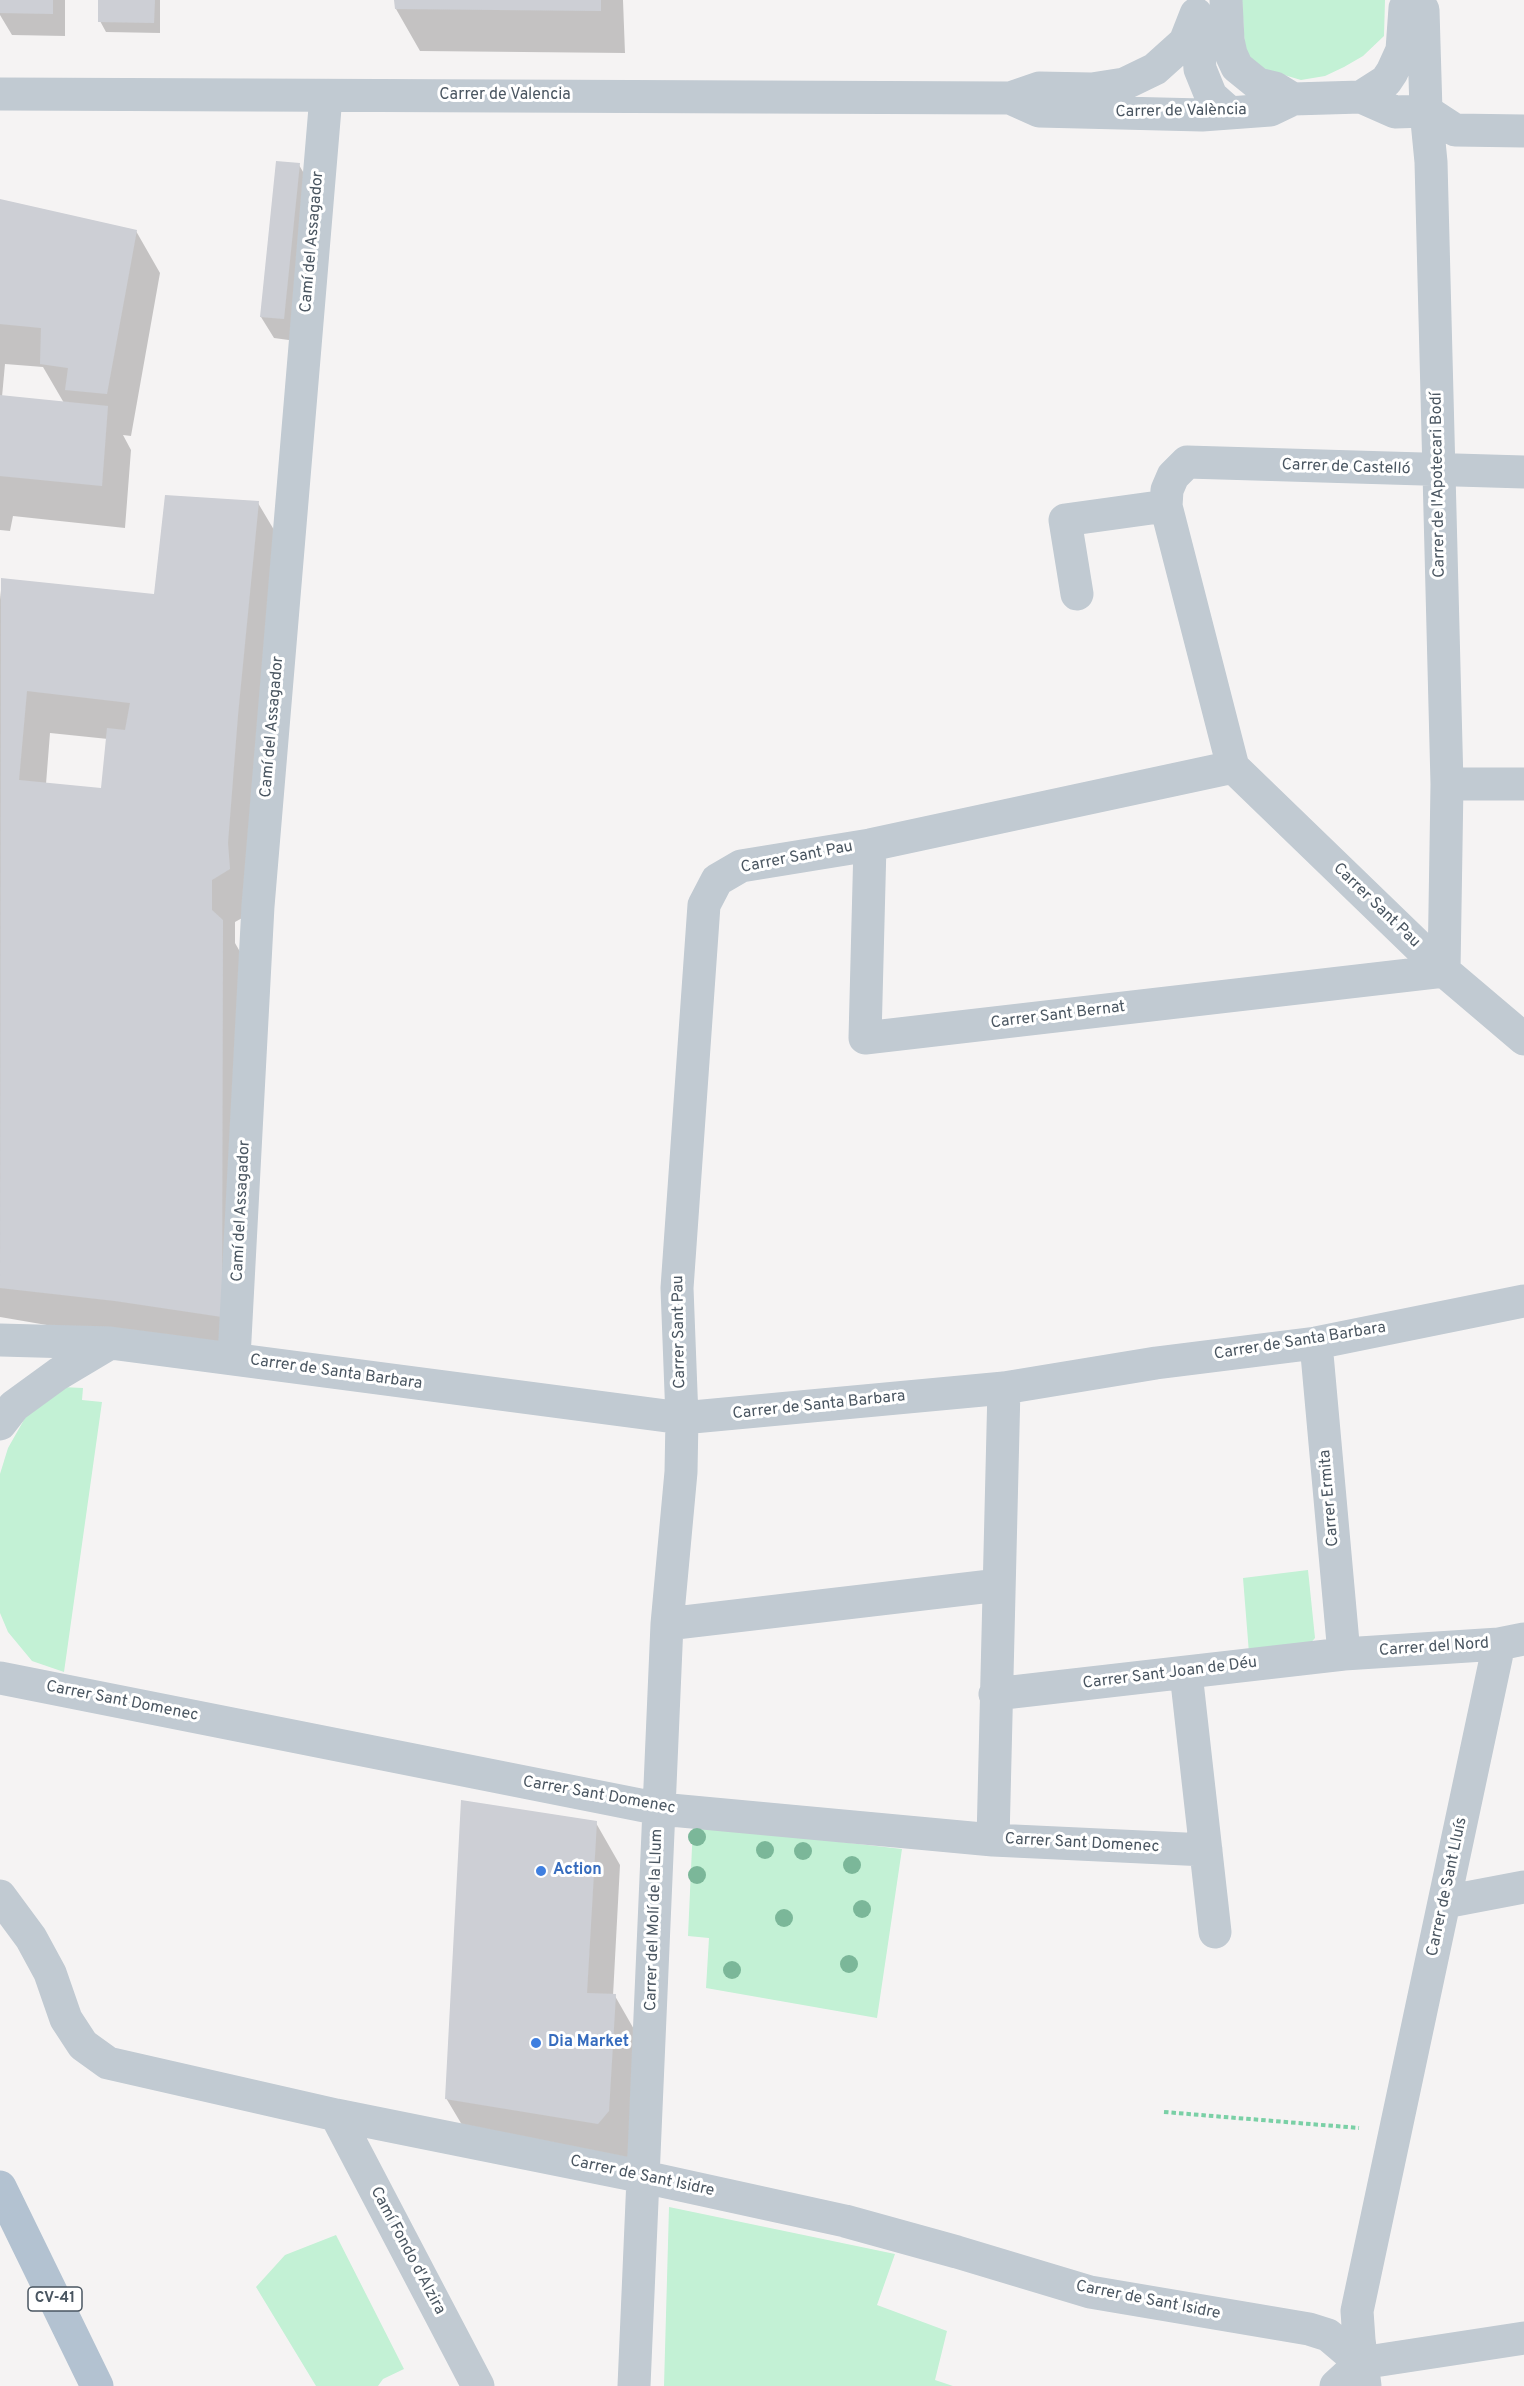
<!DOCTYPE html>
<meta charset="utf-8">
<style>
body{margin:0}
canvas{display:block;background:#f5f3f3}
</style>
<canvas width="1524" height="2386"></canvas>
<script>
const g = document.querySelector('canvas').getContext('2d');
g.lineJoin = 'round';
function paint(path, color) {
  g.fillStyle = color;
  g.fill(path, 'evenodd');
}
function shape(rows) {
  const path = new Path2D();
  for (const r of rows) {
    path.moveTo(r[0], r[1]);
    for (let i = 2; i < r.length; i += 2) path.lineTo(r[i], r[i + 1]);
  }
  return path;
}
function stroke(path, color, width, dash) {
  g.strokeStyle = color;
  g.lineWidth = width;
  g.lineCap = dash ? 'butt' : 'round';
  g.setLineDash(dash || []);
  g.stroke(path);
}
function label(font, color, halo, rows, align = 'center') {
  g.font = font + ' Overpass,sans-serif';
  g.lineWidth = 6;
  g.setLineDash([]);
  g.textBaseline = 'middle';
  g.strokeStyle = halo;
  g.fillStyle = color;
  for (const [text, x, y, turn = 0] of rows) {
    g.save();
    g.translate(x, y);
    g.rotate((+turn || 0) * Math.PI / 180);
    g.textAlign = isNaN(turn) ? turn : align;
    if (halo) g.strokeText(text, 0, 0);
    g.fillText(text, 0, 0);
    g.restore();
  }
}
const green = shape([
 [1242,0,1385,0,1384,36,1363,56,1344,67,1325,76,1301,80,1257,67,1245,51],
 [62,1387,83,1388,82,1400,102,1402,64,1672,32,1661,8,1632,0,1613,0,1474,8,1448,29,1411],
 [1308,1570,1315,1638,1307,1647,1249,1653,1243,1578],
 [693,1825,902,1849,877,2018,706,1988,709,1938,688,1936],
 [669,2207,895,2254,877,2305,947,2331,935,2380,953,2386,664,2386],
 [336,2235,404,2369,383,2379,378,2386,316,2386,256,2287,285,2255]
]);
const shadow = shape([
 [0,0,65,0,65,36,12,35,0,15],
 [100,0,160,0,160,33,106,32,100,21],
 [396,0,623,0,625,53,420,51,396,9],
 [299,165,312,187,296,341,274,338,261,317],
 [0,200,136,231,160,273,131,436,123,435,131,450,125,528,13,516,10,531,0,530],
 [5,364,43,367,64,403,2,397],
 [258,503,283,545,253,912,235,922,235,943,247,964,245,1359,0,1317,0,600,2,580,156,596],
 [50,733,108,739,102,789,46,784],
 [596,1823,620,1865,613,1996,615,1996,639,2038,633,2153,622,2166,471,2140,446,2098]
]);
const building = shape([
 [0,0,53,0,53,14,0,13],
 [98,0,155,0,154,23,98,22],
 [394,0,601,0,601,11,395,9],
 [276,161,300,163,284,319,260,317],
 [0,199,137,230,107,394,65,390,68,368,40,364,41,328,0,324],
 [0,395,108,406,102,486,0,476],
 [165,495,259,501,238,715,228,843,230,869,212,880,212,910,223,920,222,1317,115,1301,0,1288,1,578,154,594],
 [27,691,130,703,125,730,107,728,101,788,19,780],
 [461,1800,597,1821,587,1993,616,1994,609,2111,598,2124,445,2099]
]);
const path = shape([
 [1164,2112,1359,2128]
]);
const minor = shape([
 [1226,0,1228,40,1231,54,1237,67,1258,84,1275,88,1293,99],
 [1196,16,1200,69,1211,96,1229,112],
 [0,94,1010,98,1039,88,1092,89,1124,84,1155,69,1185,42,1196,14],
 [1361,97,1386,81,1392,72,1402,50,1405,8],
 [1010,98,1039,111,1202,115,1270,110,1293,99,1361,97,1395,112,1426,111,1455,130,1524,131],
 [1524,472,1187,462,1173,476,1167,490,1166,506,1233,767,1444,971,1524,1039],
 [1077,594,1065,520,1166,506],
 [1447,784,1524,784],
 [870,845,865,1038,1444,971,1447,784,1431,162,1426,111,1423,10,1417,0],
 [0,1340,110,1343,682,1418,1004,1388,1156,1363,1316,1343,1524,1301],
 [1316,1343,1344,1654],
 [234,1358,258,906,326,96],
 [0,1424,14,1406,58,1374,110,1343],
 [667,1624,999,1585],
 [1186,1673,1215,1932],
 [0,1678,660,1809,993,1840,1206,1850],
 [995,1694,1344,1654,1499,1644,1524,1639],
 [993,1840,1004,1388],
 [0,1896,31,1938,50,1973,66,2019,83,2045,108,2063,336,2115,644,2177,845,2221,957,2252,1090,2292,1309,2329,1328,2335,1361,2363],
 [1445,1902,1524,1887],
 [336,2115,478,2386],
 [634,2386,667,1624,681,1472,682,1418,677,1288,704,905,717,880,741,866,870,845,1233,767],
 [1336,2386,1361,2363,1524,2338],
 [1365,2386,1359,2340,1357,2311,1499,1644]
]);
const major = shape([
 [0,2187,97,2386]
]);
const trees = [
 [697,1837],
 [765,1850],
 [803,1851],
 [852,1865],
 [697,1875],
 [862,1909],
 [784,1918],
 [849,1964],
 [732,1970]
];
const markers = [
 [541,1871,6,"#3f7fe0"],
 [536,2043,6,"#3f7fe0"]
];
const shields = [
 [55,2299,54]
];
const shieldNames = [
 ["CV-41",55,2299]
];
const streetNames = [
 ["Carrer de Valencia",505,96],
 ["Carrer de València",1181,112,-1],
 ["Camí del Assagador",313,242,-85],
 ["Carrer de Castelló",1346,468,2],
 ["Carrer de l'Apotecari Bodí",1439,485,-91],
 ["Camí del Assagador",273,727,-85],
 ["Carrer Sant Pau",797,858,-11],
 ["Carrer Sant Pau",1376,906,44],
 ["Carrer Sant Bernat",1058,1016,-7],
 ["Camí del Assagador",242,1211,-87],
 ["Carrer Sant Pau",680,1332,-91],
 ["Carrer de Santa Barbara",1300,1342,-9],
 ["Carrer de Santa Barbara",336,1373,8],
 ["Carrer de Santa Barbara",819,1406,-6],
 ["Carrer Ermita",1330,1498,-95],
 ["Carrer del Nord",1434,1648,-4],
 ["Carrer Sant Joan de Déu",1170,1674,-7],
 ["Carrer Sant Domenec",122,1702,11],
 ["Carrer Sant Domenec",599,1796,10],
 ["Carrer Sant Domenec",1082,1844,3],
 ["Carrer de Sant Lluís",1448,1887,-78],
 ["Carrer del Molí de la Llum",655,1920,-88],
 ["Carrer de Sant Isidre",642,2177,12],
 ["Camí Fondo d'Alzira",407,2251,62],
 ["Carrer de Sant Isidre",1148,2301,11]
];
const shopNames = [
 ["Action",553,1871],
 ["Dia Market",548,2043]
];
paint(green, '#c3f1d5');
paint(shadow, '#0003');
paint(building, '#cdcfd5');
stroke(path, '#7ad0a6', 4, [4.5, 3]);
stroke(minor, '#c1cad2', 33);
stroke(major, '#b3c2d1', 33);
g.fillStyle = '#7bb799';
for (const [x, y] of trees) {
  g.beginPath();
  g.arc(x, y, 9, 0, 2 * Math.PI);
  g.fill();
}
for (const [x, y, r, color] of markers) {
  const dot = new Path2D();
  dot.arc(x, y, r, 0, 2 * Math.PI);
  g.fillStyle = color;
  g.fill(dot);
  stroke(dot, '#fff', 2);
}
for (const [x, y, w] of shields) {
  const box = new Path2D();
  box.roundRect(x - w / 2, y - 12, w, 24, 4.5);
  g.fillStyle = '#fff';
  g.fill(box);
  stroke(box, '#4a5661', 1.5);
}
label('bold 15px', '#4a5661', null, shieldNames);
label('16px', '#4a5661', '#fff', streetNames);
label('bold 16px', '#366cbe', '#fff', shopNames, 'left');
</script>
